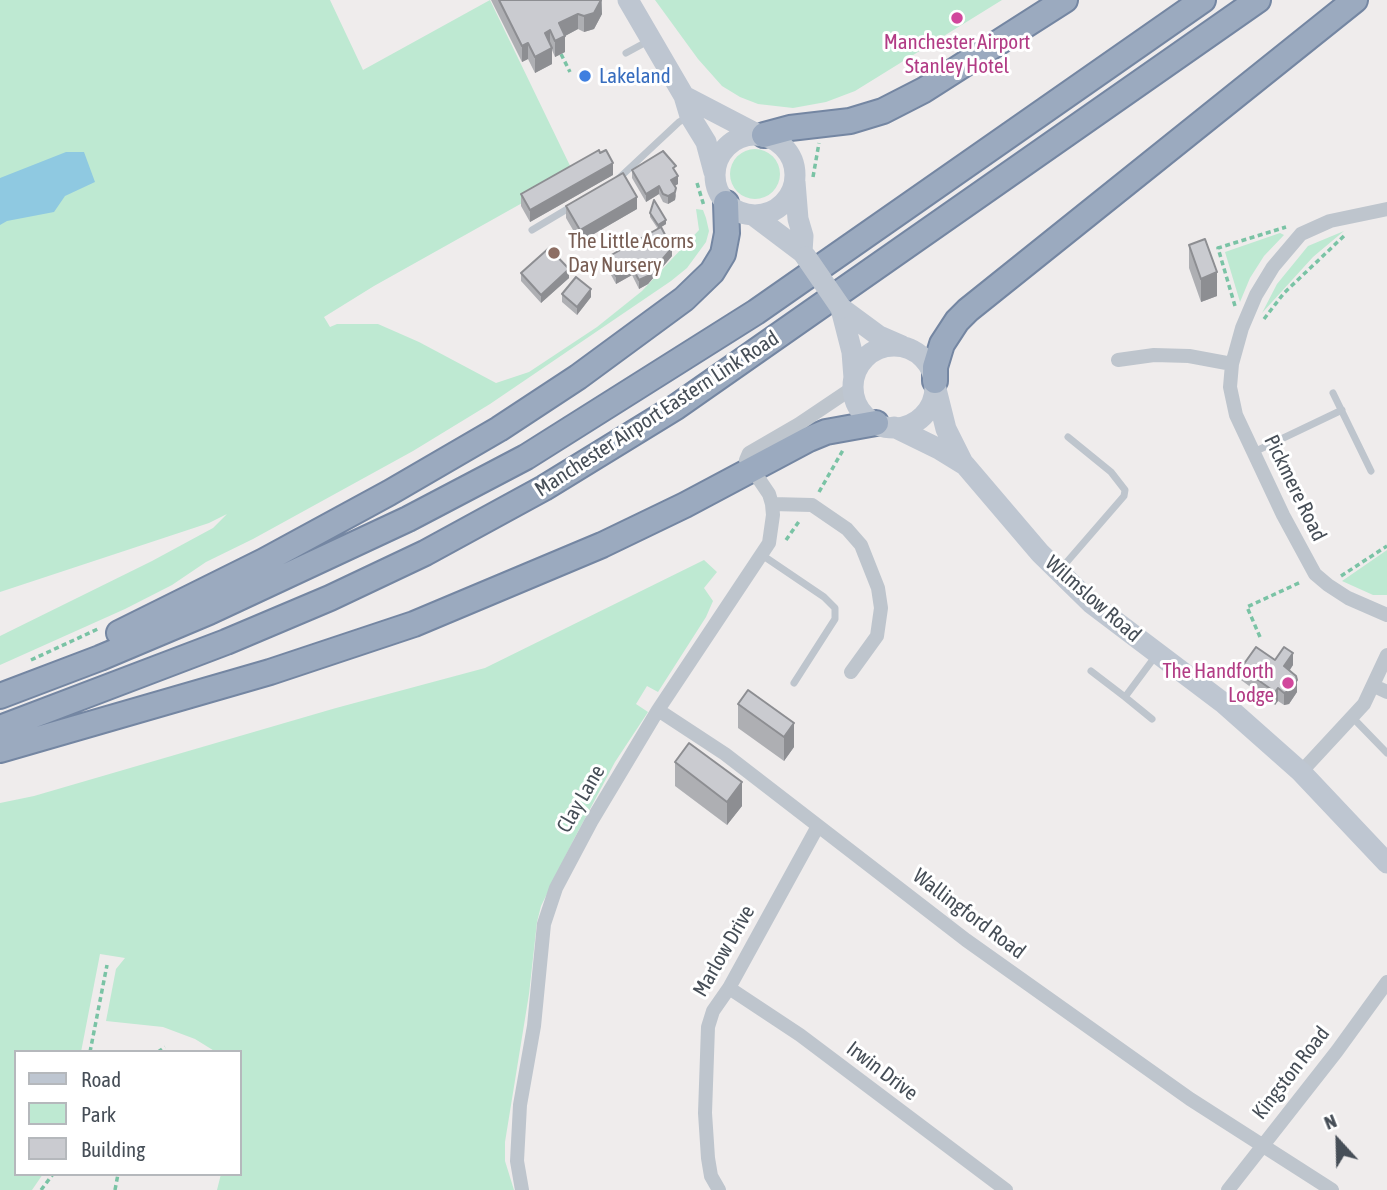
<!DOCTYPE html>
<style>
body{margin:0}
#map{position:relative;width:1387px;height:1190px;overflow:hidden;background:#efecec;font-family:"Asap Condensed",sans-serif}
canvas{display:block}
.legend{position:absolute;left:14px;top:1050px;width:228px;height:126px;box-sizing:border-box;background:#fff;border:2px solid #b5b8bc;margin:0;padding:9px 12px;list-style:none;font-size:21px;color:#464e57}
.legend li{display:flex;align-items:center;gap:14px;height:35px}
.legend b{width:35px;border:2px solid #b5b8bc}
.north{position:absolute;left:1303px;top:1106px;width:70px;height:70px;-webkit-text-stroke:5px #fff;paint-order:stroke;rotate:338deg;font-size:19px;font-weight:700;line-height:28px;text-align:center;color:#464e57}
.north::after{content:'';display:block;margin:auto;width:24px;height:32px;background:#464e57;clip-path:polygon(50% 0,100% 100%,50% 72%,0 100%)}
</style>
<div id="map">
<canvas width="1387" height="1190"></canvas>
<ul class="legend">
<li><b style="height:9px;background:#bec6d1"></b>Road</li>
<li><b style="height:19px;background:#bee9d2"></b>Park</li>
<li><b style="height:19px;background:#cacbd0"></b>Building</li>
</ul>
<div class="north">N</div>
</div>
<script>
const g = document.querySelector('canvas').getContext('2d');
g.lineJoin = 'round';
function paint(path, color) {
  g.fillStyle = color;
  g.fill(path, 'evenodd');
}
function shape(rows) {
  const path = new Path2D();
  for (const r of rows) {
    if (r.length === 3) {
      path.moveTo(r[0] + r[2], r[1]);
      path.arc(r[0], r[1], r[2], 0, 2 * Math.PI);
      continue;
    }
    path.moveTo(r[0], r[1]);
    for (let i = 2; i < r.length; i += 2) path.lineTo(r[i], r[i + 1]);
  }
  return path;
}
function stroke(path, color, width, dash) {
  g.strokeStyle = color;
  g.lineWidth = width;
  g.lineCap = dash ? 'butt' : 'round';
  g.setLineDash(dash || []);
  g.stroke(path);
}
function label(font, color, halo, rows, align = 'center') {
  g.font = font + ' "Asap Condensed",sans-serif';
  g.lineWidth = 6;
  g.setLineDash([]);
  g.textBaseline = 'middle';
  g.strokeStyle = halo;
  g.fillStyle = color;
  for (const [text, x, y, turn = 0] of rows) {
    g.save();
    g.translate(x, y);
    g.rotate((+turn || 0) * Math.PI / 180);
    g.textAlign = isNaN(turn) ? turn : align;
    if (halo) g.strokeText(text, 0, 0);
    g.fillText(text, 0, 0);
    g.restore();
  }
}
const green = shape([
 [0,0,330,0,363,70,490,0,574,174,374,286,324,317,330,327,337,324,378,324,419,342,496,383,529,372,597,327,642,291,699,230,696,209,703,210,706,218,709,231,706,242,687,268,671,281,490,404,413,451,253,539,206,562,172,585,125,609,0,665,0,636,152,561,213,528,227,514,209,523,0,592],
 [655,0,1002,0,855,91,826,102,793,108,758,104,740,97,722,86,698,59],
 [755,174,25],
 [1344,231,1313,257,1262,313,1277,284,1308,246],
 [1280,233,1284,235,1264,256,1250,278,1240,302,1225,252],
 [1387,550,1387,595,1373,595,1342,581],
 [704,560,717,572,704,588,713,601,706,617,658,692,647,686,636,704,648,712,615,762,574,839,541,906,537,922,529,994,505,1142,505,1161,514,1190,217,1190,221,1174,240,1174,240,1052,216,1052,195,1039,163,1027,106,1021,116,969,125,958,100,954,81,1052,16,1052,16,1174,43,1174,32,1190,0,1190,0,803,34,796,336,708,485,668]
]);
const water = shape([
 [66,152,84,152,95,182,65,196,54,212,7,221,0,225,0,178]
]);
const path = shape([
 [561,54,570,72],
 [813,177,819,143],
 [697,183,704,206],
 [1235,306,1218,248,1286,227],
 [1264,319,1284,293,1346,234],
 [819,492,843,450],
 [786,540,800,520],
 [1341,576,1387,546],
 [1260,637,1247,607,1301,582],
 [31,660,100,628],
 [90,1052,107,965],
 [158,1052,165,1047],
 [41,1190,53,1174],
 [115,1190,118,1174]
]);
const service = shape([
 [626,53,650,40],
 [617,180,679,122,686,118],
 [532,230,574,205],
 [1333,393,1371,471],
 [1254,452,1342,410],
 [762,555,824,597,835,608,835,619,794,683],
 [1059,571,1124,496,1125,490,1111,472,1068,437],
 [1091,671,1125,697,1157,654],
 [1125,697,1152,719],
 [1353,718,1387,753]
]);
const minor = shape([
 [1387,209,1330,221,1301,234,1273,267,1256,295,1242,328,1232,364,1230,387,1236,415,1283,515,1315,574,1328,585,1348,598,1387,615],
 [1118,360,1154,355,1189,356,1232,364],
 [772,504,812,505,847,529,861,545,878,588,881,608,877,636,851,672],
 [1374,686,1387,692],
 [658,710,725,754,966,940,1190,1099,1332,1190],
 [1301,772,1364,704,1387,655],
 [729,988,800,1035,1006,1190],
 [522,1190,517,1161,520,1105,534,1026,544,924,556,888,591,822,658,710,769,543,773,515,772,504,769,494,746,460,749,453,799,424,854,387],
 [719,1190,711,1176,708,1158,705,1113,708,1027,713,1011,729,988,818,826],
 [1228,1190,1337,1051,1387,982]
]);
const secondary = shape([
 [628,0,684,96,690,116,706,142,714,172],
 [684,96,757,134],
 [755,175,40],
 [795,182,798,219,803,236,802,252],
 [753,215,802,252,806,257],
 [841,308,879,336,902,346],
 [841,309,852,352,854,378],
 [894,387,41],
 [936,389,946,429,963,463],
 [894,427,939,449,965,465,1040,553,1091,603,1222,702,1301,772,1387,863]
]);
const trunk = shape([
 [764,135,790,128,850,121,883,111,924,90,1065,0],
 [935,381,935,367,942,344,957,321,968,310,1355,0],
 [119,633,264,561,389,493,499,429,578,377,684,299,712,272,723,254,727,233,726,203],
 [0,696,100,658,209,612,408,519,526,457,756,312,1203,0],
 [0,728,226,642,330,598,425,553,544,488,676,407,1258,0],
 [0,750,270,672,414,624,602,545,685,505,809,439,826,432,876,423]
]);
const secondaryBridge = shape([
 [806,257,841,308]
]);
const wall = shape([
 [491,0,602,0,602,14,594,29,584,32,578,29,565,36,565,52,555,57,552,50,552,64,535,73,528,59,522,62],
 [632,170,676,173,678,184,674,186,676,196,675,200,668,204,663,202,659,194,646,202,632,178],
 [613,175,530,222,521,206,521,194],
 [566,206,637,209,580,242,566,218],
 [650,213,666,224,658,229,650,217],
 [1189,245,1217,296,1201,302,1189,268],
 [672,256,648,284,639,289,632,275,616,284,606,266,606,258],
 [521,273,569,278,541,303,521,281],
 [562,294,591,297,577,315,562,302],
 [1293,665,1290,670,1297,692,1289,704,1284,705,1278,701,1275,705,1241,680,1241,668],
 [738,704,794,723,794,747,784,761,738,728],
 [675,762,742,806,727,825,675,786]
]);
const shadedWall = shape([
 [601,0,602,14,594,29,584,32,584,16],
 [578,14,578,29,565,36,565,52,555,57,555,41,559,23],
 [550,30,550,46,545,33],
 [528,43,528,59,522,62,522,46],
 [552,48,552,64,535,73,535,57],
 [613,163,613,175,530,222,530,210],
 [678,176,678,184,671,188,671,180],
 [659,186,659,194,646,202,646,194],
 [676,188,675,200,668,204,668,196],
 [637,197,637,209,580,242,580,230],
 [666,220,666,224,658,229,658,225],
 [672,248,672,256,648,284,639,289,639,280],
 [632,267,632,275,616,284,616,276],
 [569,269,569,278,541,303,541,295],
 [1217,272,1217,296,1201,302,1201,279],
 [591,289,591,297,577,315,577,307],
 [1293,653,1293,665,1284,678,1284,666],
 [1297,680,1297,692,1289,704,1284,705,1284,693],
 [1278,688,1278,701,1275,705,1275,692],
 [794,723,794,747,784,761,784,737],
 [742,782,742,806,727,825,727,802]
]);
const building = shape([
 [499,0,601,0,594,13,584,16,578,14,559,23,565,36,555,41,550,30,545,33,552,48,535,57,528,43,522,46,499,0],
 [599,150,600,153,606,150,613,163,530,210,521,194,599,150],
 [663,151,676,166,673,168,678,176,671,180,676,188,675,192,668,196,663,194,659,186,646,194,632,170,663,151],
 [623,173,637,197,580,230,566,206,623,173],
 [654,200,666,220,658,225,650,213,654,200],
 [661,227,672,248,648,276,639,280,632,267,616,276,606,258,661,227],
 [1205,239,1217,272,1201,279,1189,245,1205,239],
 [549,248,569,269,541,295,521,273,549,248],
 [576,277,591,289,577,307,562,294,576,277],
 [1256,647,1275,660,1284,647,1293,653,1284,666,1296,676,1297,680,1289,691,1284,693,1278,688,1275,692,1241,668,1256,647],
 [748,690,794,723,784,737,738,704,748,690],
 [689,743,742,782,727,802,675,762,689,743]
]);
const markers = [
 [957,18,7,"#d1479c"],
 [585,76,7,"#3f7fe0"],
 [554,253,7,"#8d6e63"],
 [1288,683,7,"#d1479c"]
];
const hotelNames = [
 ["Manchester Airport",957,42],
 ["Stanley Hotel",957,66],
 ["The Handforth",1274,671,"right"],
 ["Lodge",1274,695,"right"]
];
const shopNames = [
 ["Lakeland",599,76]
];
const educationNames = [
 ["The Little Acorns",568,241],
 ["Day Nursery",568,265]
];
const streetNames = [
 ["Manchester Airport Eastern Link Road",657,414,-33],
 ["Pickmere Road",1295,488,64],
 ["Wilmslow Road",1093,599,41],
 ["Clay Lane",581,799,-60],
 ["Wallingford Road",969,914,37],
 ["Marlow Drive",724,951,-60],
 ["Irwin Drive",882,1071,37],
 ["Kingston Road",1291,1073,-52]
];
paint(green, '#bee9d2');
paint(water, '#8fc9e1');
stroke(trunk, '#7486a2', 28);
stroke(path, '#7ac3a5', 3.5, [5, 3.5]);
stroke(service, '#bec5cd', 7);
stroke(minor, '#bec5cd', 14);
stroke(secondary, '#bec6d1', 21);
stroke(trunk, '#9baabf', 24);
stroke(secondaryBridge, '#bec6d1', 21);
paint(wall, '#aeafb3');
paint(shadedWall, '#8d8e92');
paint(building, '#cacbd0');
stroke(building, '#8d8e92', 2);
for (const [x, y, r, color] of markers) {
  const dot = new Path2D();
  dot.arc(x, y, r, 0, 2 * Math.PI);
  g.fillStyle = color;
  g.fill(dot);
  stroke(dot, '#fff', 2.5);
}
label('21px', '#b23c85', '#fff', hotelNames);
label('21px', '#366cbe', '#fff', shopNames, 'left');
label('21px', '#785e54', '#fff', educationNames, 'left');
label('21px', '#464e57', '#fff', streetNames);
</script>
